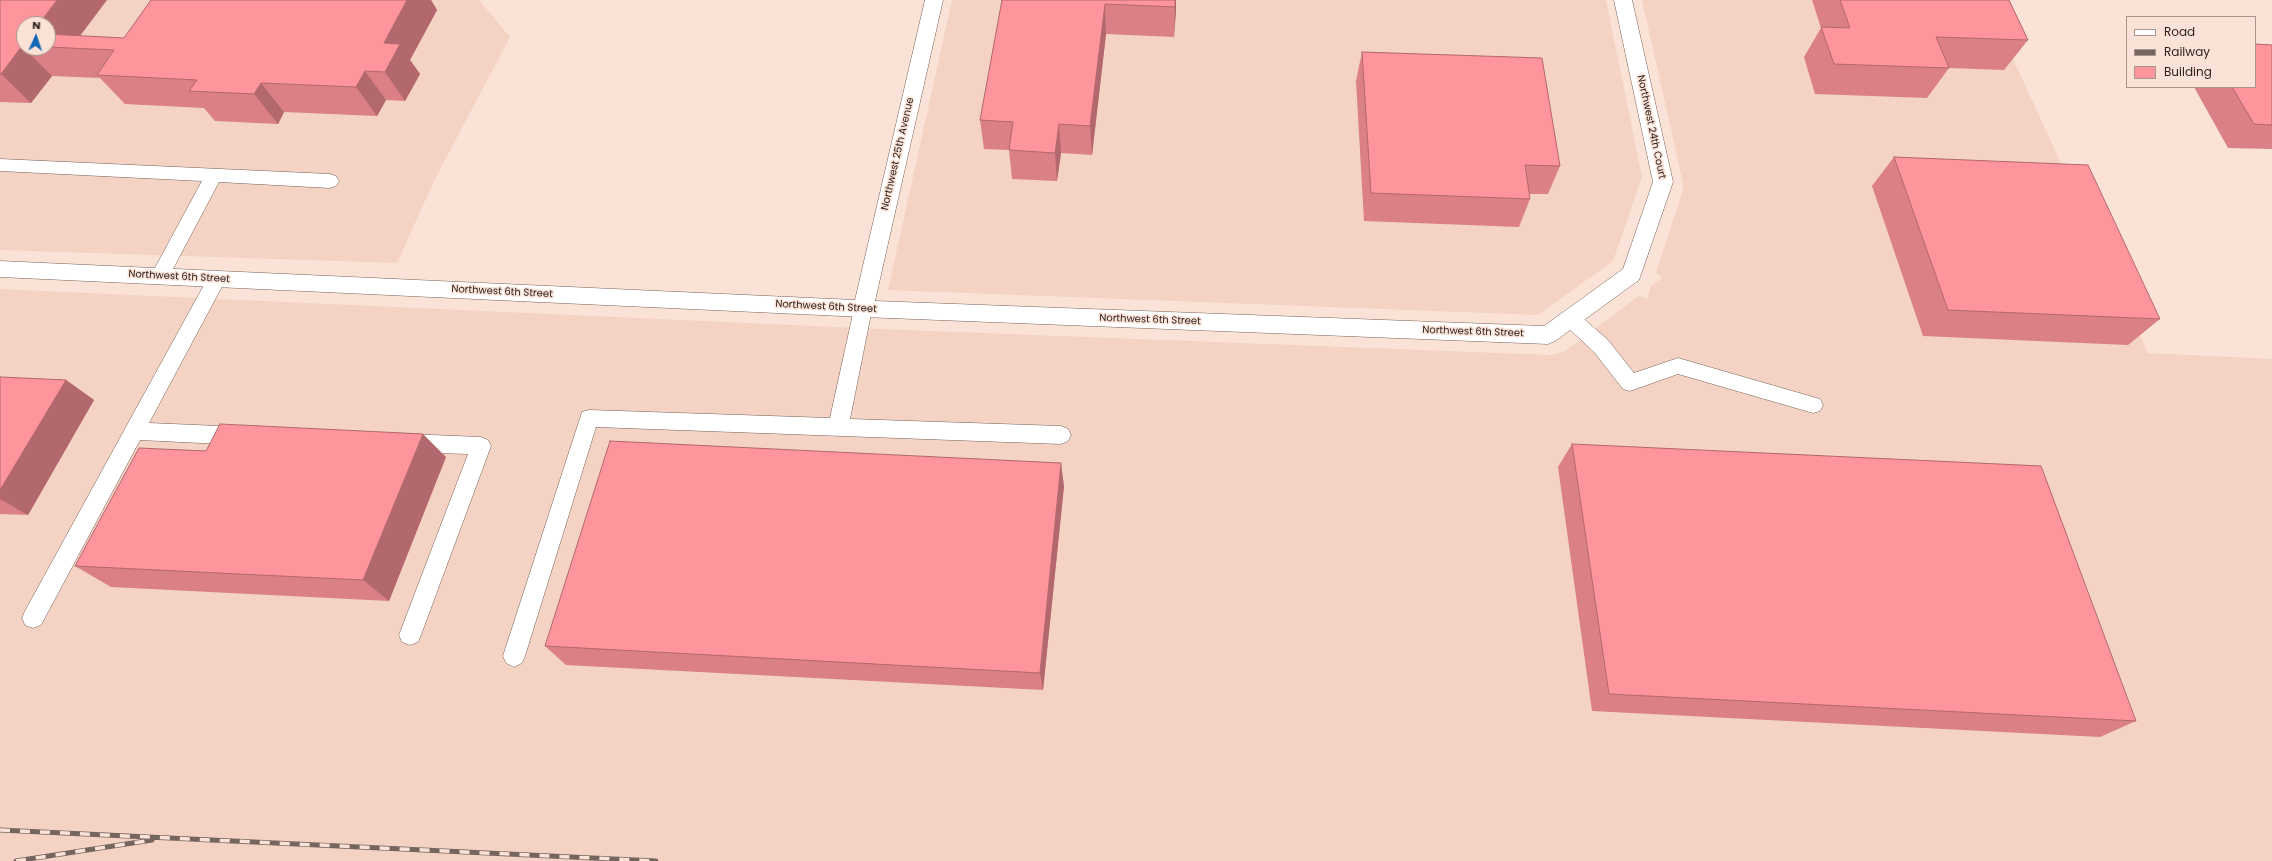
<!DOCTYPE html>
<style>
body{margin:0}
#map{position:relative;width:2272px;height:861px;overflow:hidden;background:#fbe2d6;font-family:Poppins,sans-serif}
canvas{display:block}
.legend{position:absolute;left:2126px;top:16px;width:130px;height:72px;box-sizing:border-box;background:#fbe2d6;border:1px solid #a8958c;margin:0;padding:5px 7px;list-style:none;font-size:12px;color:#2b221e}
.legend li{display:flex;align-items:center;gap:8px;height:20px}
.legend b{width:20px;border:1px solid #a8958c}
.north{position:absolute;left:16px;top:16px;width:40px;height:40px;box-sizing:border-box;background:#fbe2d6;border:1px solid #a8958c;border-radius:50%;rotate:3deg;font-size:11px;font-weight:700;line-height:16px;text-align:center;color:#2b221e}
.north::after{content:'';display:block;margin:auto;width:14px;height:18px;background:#1467b5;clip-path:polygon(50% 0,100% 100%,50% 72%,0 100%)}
</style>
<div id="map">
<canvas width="2272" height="861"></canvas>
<ul class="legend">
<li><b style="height:5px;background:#fff"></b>Road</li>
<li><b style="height:5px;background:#74655f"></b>Railway</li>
<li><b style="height:11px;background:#fe959c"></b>Building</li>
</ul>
<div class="north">N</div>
</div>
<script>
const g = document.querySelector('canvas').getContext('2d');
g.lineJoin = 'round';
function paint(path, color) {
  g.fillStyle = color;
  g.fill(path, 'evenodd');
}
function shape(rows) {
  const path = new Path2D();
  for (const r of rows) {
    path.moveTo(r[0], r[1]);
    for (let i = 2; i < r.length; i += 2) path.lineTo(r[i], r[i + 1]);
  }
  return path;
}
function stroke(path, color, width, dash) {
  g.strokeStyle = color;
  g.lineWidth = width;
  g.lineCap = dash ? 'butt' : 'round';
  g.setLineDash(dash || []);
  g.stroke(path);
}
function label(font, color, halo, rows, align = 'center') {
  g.font = font + ' Poppins,sans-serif';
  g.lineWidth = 3;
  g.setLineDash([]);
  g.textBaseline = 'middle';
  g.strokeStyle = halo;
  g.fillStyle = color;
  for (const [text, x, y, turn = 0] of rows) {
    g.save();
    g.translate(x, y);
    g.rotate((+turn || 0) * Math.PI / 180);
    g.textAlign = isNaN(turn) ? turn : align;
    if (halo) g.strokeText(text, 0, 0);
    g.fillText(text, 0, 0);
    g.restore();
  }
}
const built = shape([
 [0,0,479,0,510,37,434,181,397,263,0,250],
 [24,24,48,24,48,48,24,48],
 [952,0,1606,0,1642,177,1613,261,1538,315,888,290],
 [1642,0,1986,0,2148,353,2272,359,2272,861,0,861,0,289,880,329,1551,355,1564,352,1639,296,1647,299,1651,286,1662,278,1656,272,1683,190,1683,183]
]);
const service = shape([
 [0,159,330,174,336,176,339,181,336,186,330,188,219,182,166,282,159,284,152,282,150,277,202,181,0,171,0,159],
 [217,272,224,274,226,279,149,423,242,427,249,430,252,436,249,442,242,445,140,440,41,625,33,628,25,625,22,618,25,611,210,274,217,272],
 [863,301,870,304,872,309,850,419,1061,426,1068,429,1071,435,1068,441,1061,444,596,427,525,656,522,663,514,667,506,663,503,656,582,412,589,410,830,418,854,309,856,304,863,301],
 [1570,310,1577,313,1608,340,1634,373,1678,358,1813,397,1820,399,1823,405,1820,411,1813,413,1678,374,1630,391,1623,389,1594,352,1563,323,1561,318,1563,313,1570,310],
 [406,434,481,437,488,440,491,446,421,635,418,642,410,645,402,642,399,635,468,454,406,452,399,449,396,443,399,437,406,434]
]);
const minor = shape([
 [925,0,943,0,875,301,1544,326,1623,269,1653,182,1614,0,1632,0,1673,182,1639,280,1555,341,1548,344,863,317,0,277,0,261,855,300,925,0]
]);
const rail = shape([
 [0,830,656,861],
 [16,861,152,840]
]);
const wall = shape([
 [0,0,81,36,124,38,151,0,431,0,437,10,410,60,420,74,405,101,386,100,377,116,284,112,278,124,215,121,204,108,125,104,100,78,52,76,31,103,0,102],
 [24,24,48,24,48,48,24,48],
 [1002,0,1176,0,1174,37,1106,34,1092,155,1061,153,1057,181,1012,179,1009,150,984,149,980,120],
 [1812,0,2009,0,2028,40,2004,70,1949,68,1927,98,1815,94,1804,57,1821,28],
 [2272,45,2272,149,2228,148,2194,87,2255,87],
 [1362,52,1560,166,1548,194,1529,194,1530,199,1519,227,1364,221,1356,81],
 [1894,157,2160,319,2128,345,1923,336,1872,186],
 [0,377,66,380,94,400,28,515,0,514],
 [1572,444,2136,721,2100,737,1592,711,1558,467],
 [446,457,389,601,111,587,75,566],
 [1064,486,1043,690,566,665,545,646]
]);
const shadedWall = shape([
 [57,0,107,0,71,48,48,47,48,24,39,24],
 [407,0,431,0,437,10,410,60,420,74,405,101,385,72,384,43],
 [1175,0,1176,0,1176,12,1174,37],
 [1105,4,1106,34,1092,155,1090,126],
 [22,46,52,76,31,103,1,74],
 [365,71,386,100,377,116,356,87],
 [261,83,284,112,278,124,254,94],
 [1059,124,1061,153,1057,181,1055,153],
 [66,380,94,400,28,515,0,499,0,490],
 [423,434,446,457,389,601,363,580],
 [1061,463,1064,486,1043,690,1040,673]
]);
const building = shape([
 [0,0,57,0,39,24,24,24,24,46,22,46,1,74,0,74,0,0],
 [151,0,407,0,384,43,400,44,385,72,365,71,356,87,261,83,254,94,189,91,197,80,97,75,114,50,48,47,48,34,124,38,151,0],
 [1002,0,1175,0,1175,7,1105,4,1090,126,1059,124,1055,153,1009,150,1013,122,980,120,1002,0],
 [1840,0,2009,0,2028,40,1936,37,1949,68,1834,64,1821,27,1850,28,1840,0],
 [2255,44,2272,45,2272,125,2254,124,2232,87,2255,87,2255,44],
 [1362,52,1542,58,1560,166,1525,165,1530,199,1371,193,1362,52],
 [1894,157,2088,165,2160,319,1948,310,1894,157],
 [0,377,66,380,0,490,0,377],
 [220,424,423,434,363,580,75,566,139,448,206,451,220,424],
 [610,441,1061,463,1040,673,545,646,610,441],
 [1572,444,2041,466,2136,721,1609,694,1572,444]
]);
const streetNames = [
 ["Northwest 24th Court",1651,127,78],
 ["Northwest 25th Avenue",898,154,-77],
 ["Northwest 6th Street",179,277,3],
 ["Northwest 6th Street",502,292,3],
 ["Northwest 6th Street",826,307,3],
 ["Northwest 6th Street",1150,320,2],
 ["Northwest 6th Street",1473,332,2]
];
paint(built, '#f4d3c4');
stroke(service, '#766156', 1);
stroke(minor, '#766156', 1);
paint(service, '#fff');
paint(minor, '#fff');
stroke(rail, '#74655f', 5);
stroke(rail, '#fbe2d6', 3.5, [10]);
paint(wall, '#da8086');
paint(shadedWall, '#b2686d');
paint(building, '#fe959c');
stroke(building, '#b2686d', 1);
label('10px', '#2b221e', '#fbe2d6', streetNames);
</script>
